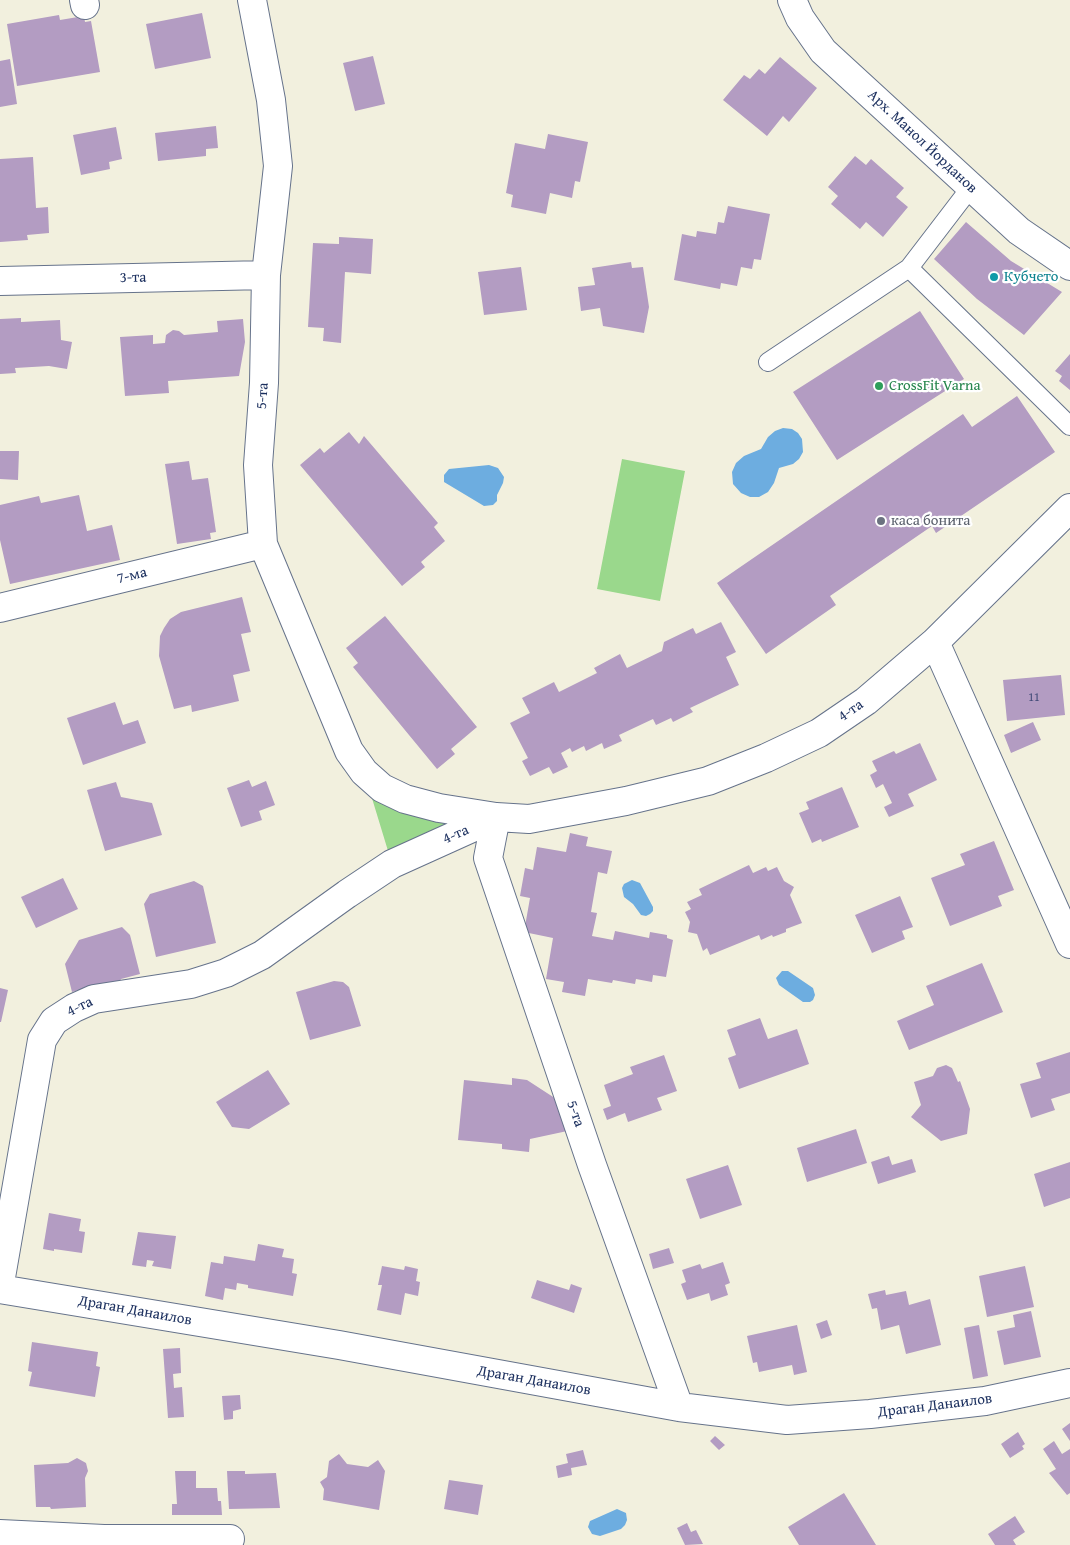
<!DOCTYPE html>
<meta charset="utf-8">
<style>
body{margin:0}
canvas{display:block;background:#f2f0de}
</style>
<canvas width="1070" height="1545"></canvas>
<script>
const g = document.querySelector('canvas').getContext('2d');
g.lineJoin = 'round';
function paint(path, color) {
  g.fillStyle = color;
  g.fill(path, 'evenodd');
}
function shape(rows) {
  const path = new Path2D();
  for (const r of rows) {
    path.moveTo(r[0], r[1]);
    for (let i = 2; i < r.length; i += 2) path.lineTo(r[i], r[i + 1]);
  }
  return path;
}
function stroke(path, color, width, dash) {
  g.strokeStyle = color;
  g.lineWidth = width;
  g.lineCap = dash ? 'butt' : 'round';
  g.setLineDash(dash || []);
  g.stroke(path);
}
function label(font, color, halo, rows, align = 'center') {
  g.font = font + ' "Gentium Book Plus",serif';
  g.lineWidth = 4.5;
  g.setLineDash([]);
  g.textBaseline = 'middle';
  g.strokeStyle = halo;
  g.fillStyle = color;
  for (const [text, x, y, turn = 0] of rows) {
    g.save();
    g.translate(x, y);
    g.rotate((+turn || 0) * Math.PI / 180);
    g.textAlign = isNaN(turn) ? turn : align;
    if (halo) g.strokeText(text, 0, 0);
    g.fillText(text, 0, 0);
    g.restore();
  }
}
const green = shape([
 [622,459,685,471,660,601,597,589],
 [364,772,496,817,392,864]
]);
const water = shape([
 [783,428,792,429,798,433,802,439,803,452,799,459,793,464,779,468,774,483,768,492,759,497,750,497,741,493,733,484,732,472,736,463,744,456,761,449,768,437,775,431],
 [489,465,498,468,504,477,503,483,497,495,497,501,493,505,484,506,444,482,444,475,449,469],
 [632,880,640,883,653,907,653,911,650,914,646,916,641,915,633,904,624,897,622,888,624,884],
 [782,971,788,971,813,988,815,995,813,1000,810,1002,803,1002,779,985,776,978],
 [617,1509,626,1513,627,1520,625,1525,621,1529,600,1536,592,1534,588,1527,590,1521]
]);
const building = shape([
 [202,13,211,58,155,69,146,24],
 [59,15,60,20,84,16,85,22,91,21,100,72,17,86,7,24],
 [373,56,385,104,355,111,343,63],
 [780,57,817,88,789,122,783,116,767,136,723,100,744,75,750,79,759,69,765,74],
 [10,59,17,104,0,107,0,61],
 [216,126,218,148,206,149,206,156,158,161,155,133],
 [116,127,122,159,109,162,110,169,81,175,73,135],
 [548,134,588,142,580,182,575,181,572,198,550,193,546,214,511,207,513,195,506,193,515,143,545,149],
 [855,156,866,165,871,159,904,188,896,197,908,207,883,237,866,222,860,229,831,204,838,196,828,187],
 [33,157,36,208,48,207,49,233,27,235,28,240,0,242,0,159],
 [728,206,770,214,761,260,754,259,752,269,741,267,737,286,721,283,720,289,674,280,682,234,696,237,697,231,716,234,718,222,724,223],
 [966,222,1011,261,1062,292,1024,335,977,299,934,259],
 [339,237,373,239,371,274,345,272,341,343,323,341,324,328,308,327,313,243,339,244],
 [631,262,632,268,643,267,649,307,644,333,603,326,600,308,581,311,578,287,595,285,592,268],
 [521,267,527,310,484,315,478,272],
 [920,311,964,379,837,460,793,392],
 [21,318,21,322,60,320,61,340,72,342,67,369,49,366,15,368,16,373,0,374,0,319],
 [243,319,245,342,239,376,168,381,169,393,125,396,120,337,153,335,153,344,165,343,166,335,173,330,179,331,184,335,218,332,217,321],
 [1070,354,1070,390,1059,381,1062,376,1055,371],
 [1017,396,1055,452,936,533,932,526,830,596,836,605,766,654,717,583,963,414,972,427],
 [349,432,359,444,364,436,438,523,434,527,445,541,421,562,425,567,402,586,300,465,320,448,324,453],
 [0,451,19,451,18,480,0,479],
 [189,461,192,480,208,478,216,532,210,533,211,539,177,544,165,464],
 [79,495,87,531,112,525,120,560,10,584,0,540,0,505,39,496,41,503],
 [242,597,251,632,241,634,250,671,233,675,239,701,192,712,191,705,174,709,159,656,160,636,164,628,170,619,181,612],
 [385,616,477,727,451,749,455,754,437,769,353,667,358,663,346,648],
 [721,622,736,652,726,657,739,685,690,708,693,712,673,722,671,718,656,725,653,719,619,735,622,741,604,749,602,743,586,751,584,746,572,752,570,748,561,753,568,767,553,774,549,767,530,776,522,761,528,758,510,723,530,713,522,698,554,682,559,692,597,673,594,668,620,654,627,668,662,651,664,642,693,628,696,634],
 [1061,675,1065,715,1007,721,1003,680],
 [115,702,123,725,138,720,146,743,83,765,67,718],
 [1033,722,1041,740,1011,753,1004,735],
 [920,743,937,780,908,794,914,806,889,817,884,807,892,803,883,784,876,788,870,775,877,771,872,761,894,751,896,754],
 [249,780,252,787,266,781,275,805,259,811,262,820,241,827,227,788],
 [116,782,121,797,152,803,162,835,105,851,87,790],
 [842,787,859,827,822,842,821,839,812,843,799,813,809,809,806,802],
 [570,833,588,837,586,846,612,851,607,874,598,872,591,912,597,913,592,936,613,940,615,931,649,938,650,932,667,935,667,938,673,940,666,977,653,975,652,982,636,979,635,984,613,980,612,983,588,979,585,996,562,992,564,982,546,979,553,938,524,932,530,898,520,896,525,868,533,870,537,847,566,852],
 [994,841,1014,890,998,896,1002,906,950,926,931,878,965,865,960,854],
 [749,865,753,873,766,867,768,871,777,867,784,881,794,887,790,895,802,923,786,929,786,932,773,937,772,935,761,940,759,935,710,955,707,948,703,951,697,934,688,932,690,922,685,912,691,909,687,902,702,895,699,889],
 [63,878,78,909,36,928,21,897],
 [194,881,203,886,216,943,156,957,144,904,150,894],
 [900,896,913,927,902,931,905,939,872,953,855,915],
 [122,927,130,935,140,974,121,979,117,987,84,995,82,989,72,992,65,964,79,940],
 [982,963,1003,1012,909,1050,897,1021,934,1005,926,986],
 [334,981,343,982,349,987,361,1026,310,1040,296,992],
 [0,988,8,990,1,1022,0,1022],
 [760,1018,768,1039,797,1029,809,1064,739,1089,728,1058,736,1055,727,1030],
 [1070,1052,1070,1093,1051,1099,1055,1110,1031,1118,1020,1084,1041,1078,1036,1063],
 [664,1055,677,1091,657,1098,662,1110,628,1122,625,1113,607,1120,603,1109,611,1106,604,1085,633,1074,630,1067],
 [946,1065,952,1068,958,1082,960,1081,970,1109,967,1134,941,1141,911,1117,921,1105,914,1082,933,1076,937,1068],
 [268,1070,290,1104,249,1129,232,1127,216,1102],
 [512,1078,527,1080,567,1106,572,1130,530,1139,529,1152,502,1149,502,1144,458,1140,464,1080,512,1085],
 [856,1129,867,1163,807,1182,797,1148],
 [889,1156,892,1165,912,1159,916,1172,878,1184,871,1162],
 [1070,1162,1070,1198,1044,1207,1034,1174],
 [728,1165,742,1205,700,1219,686,1179],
 [49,1213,81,1219,79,1231,85,1232,82,1253,54,1249,54,1251,43,1249],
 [138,1232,176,1236,171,1269,152,1266,154,1261,147,1260,146,1267,132,1265],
 [258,1244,284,1249,282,1257,294,1259,292,1273,297,1274,293,1296,248,1288,248,1285,237,1283,236,1290,225,1288,223,1300,205,1296,211,1262,223,1264,224,1256,255,1261],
 [669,1248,674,1263,653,1269,649,1254],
 [723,1262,730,1283,725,1285,728,1295,711,1301,709,1293,687,1300,681,1284,686,1282,682,1270,700,1264,702,1269],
 [382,1266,404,1270,405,1266,418,1269,416,1281,420,1282,418,1296,405,1293,401,1315,377,1310,382,1285,378,1285],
 [1025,1266,1034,1307,987,1317,979,1276],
 [537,1280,569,1290,571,1284,582,1288,574,1313,531,1298],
 [885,1290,886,1295,906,1291,909,1305,930,1299,941,1345,906,1354,899,1325,881,1330,877,1308,872,1309,868,1294],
 [1031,1311,1041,1357,1004,1365,997,1331,1015,1327,1013,1315],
 [827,1320,832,1335,821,1339,816,1324],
 [797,1325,807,1372,794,1375,792,1365,759,1372,757,1362,753,1363,747,1336],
 [979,1325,988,1376,973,1379,964,1328],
 [32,1342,98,1352,96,1366,100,1367,95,1397,29,1386,32,1372,28,1371],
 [180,1348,181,1373,173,1374,174,1388,182,1387,184,1417,168,1418,163,1349],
 [240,1395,241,1409,233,1411,233,1419,224,1420,222,1396],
 [1070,1423,1070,1441,1062,1429],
 [1018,1432,1025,1444,1022,1446,1024,1449,1010,1458,1001,1444],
 [715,1436,725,1445,719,1450,710,1441],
 [1054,1441,1062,1454,1070,1449,1070,1493,1067,1495,1049,1473,1056,1469,1043,1449],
 [583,1450,587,1465,571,1468,572,1475,558,1478,556,1466,568,1463,566,1454],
 [339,1454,347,1464,368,1467,378,1460,385,1471,379,1510,323,1500,324,1489,320,1482,327,1477,329,1461],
 [77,1458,86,1463,88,1471,85,1478,86,1507,51,1509,50,1507,36,1507,34,1465,68,1463],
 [175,1471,196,1471,196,1488,217,1488,218,1501,221,1501,222,1515,172,1515,172,1504,177,1504],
 [227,1471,245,1471,245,1474,276,1473,280,1508,229,1509],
 [449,1480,483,1485,478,1515,444,1509],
 [844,1493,876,1545,799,1545,788,1527],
 [1015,1516,1025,1532,1013,1540,1016,1545,995,1545,988,1534],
 [687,1523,691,1532,696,1530,703,1544,685,1545,677,1528]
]);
const service = shape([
 [909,268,1070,426],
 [768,362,909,268,971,187]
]);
const minor = shape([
 [84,0,85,5],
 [252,0,271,100,278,166,266,275,264,383,258,465,263,544,349,751,364,772,382,788,405,799,439,808,496,817,529,819,626,801,708,781,766,758,819,733,866,701,935,642,1070,508],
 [0,281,266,275],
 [0,608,263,544],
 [935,642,1070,944],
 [496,817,488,858,592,1165,679,1407],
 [0,1283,42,1040,54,1021,74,1008,94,999,191,984,226,973,262,955,347,894,392,864,496,817],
 [0,1289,339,1345,679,1407,787,1420,870,1414,985,1401,1070,1383],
 [0,1534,104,1539,230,1539]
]);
const tertiary = shape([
 [792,0,800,18,823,51,1019,231,1070,266]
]);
const markers = [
 [994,277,5,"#0f9aa8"],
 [879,386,5,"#2e9e5b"],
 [881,521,5,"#6b7280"]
];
const numberNames = [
 ["11",1034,698]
];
const streetNames = [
 ["Арх. Манол Йорданов",922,142,43],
 ["3-та",133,278,-1],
 ["5-та",263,396,-86],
 ["7-ма",132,576,-14],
 ["4-та",851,711,-35],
 ["4-та",456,835,-24],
 ["4-та",80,1007,-26],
 ["5-та",575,1114,71],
 ["Драган Данаилов",135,1311,10],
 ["Драган Данаилов",534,1381,10],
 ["Драган Данаилов",935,1406,-7]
];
const cultureNames = [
 ["Кубчето",1004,277]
];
const leisureNames = [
 ["CrossFit Varna",889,386]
];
const worshipNames = [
 ["каса бонита",891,521]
];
paint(green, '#9ad88c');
paint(water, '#6dade0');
paint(building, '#b39cc2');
stroke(service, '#66738b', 20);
stroke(minor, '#66738b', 30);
stroke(tertiary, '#66738b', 30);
stroke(service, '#fff', 18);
stroke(minor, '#fff', 28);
stroke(tertiary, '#fff', 28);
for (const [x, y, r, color] of markers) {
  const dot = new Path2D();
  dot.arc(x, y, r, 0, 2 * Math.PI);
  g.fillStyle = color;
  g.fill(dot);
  stroke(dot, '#fff', 2);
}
label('12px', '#414a77', null, numberNames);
label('15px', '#1b2f5e', '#fff', streetNames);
label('15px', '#0d838f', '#fff', cultureNames, 'left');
label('15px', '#27864d', '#fff', leisureNames, 'left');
label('15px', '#5b616d', '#fff', worshipNames, 'left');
</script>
